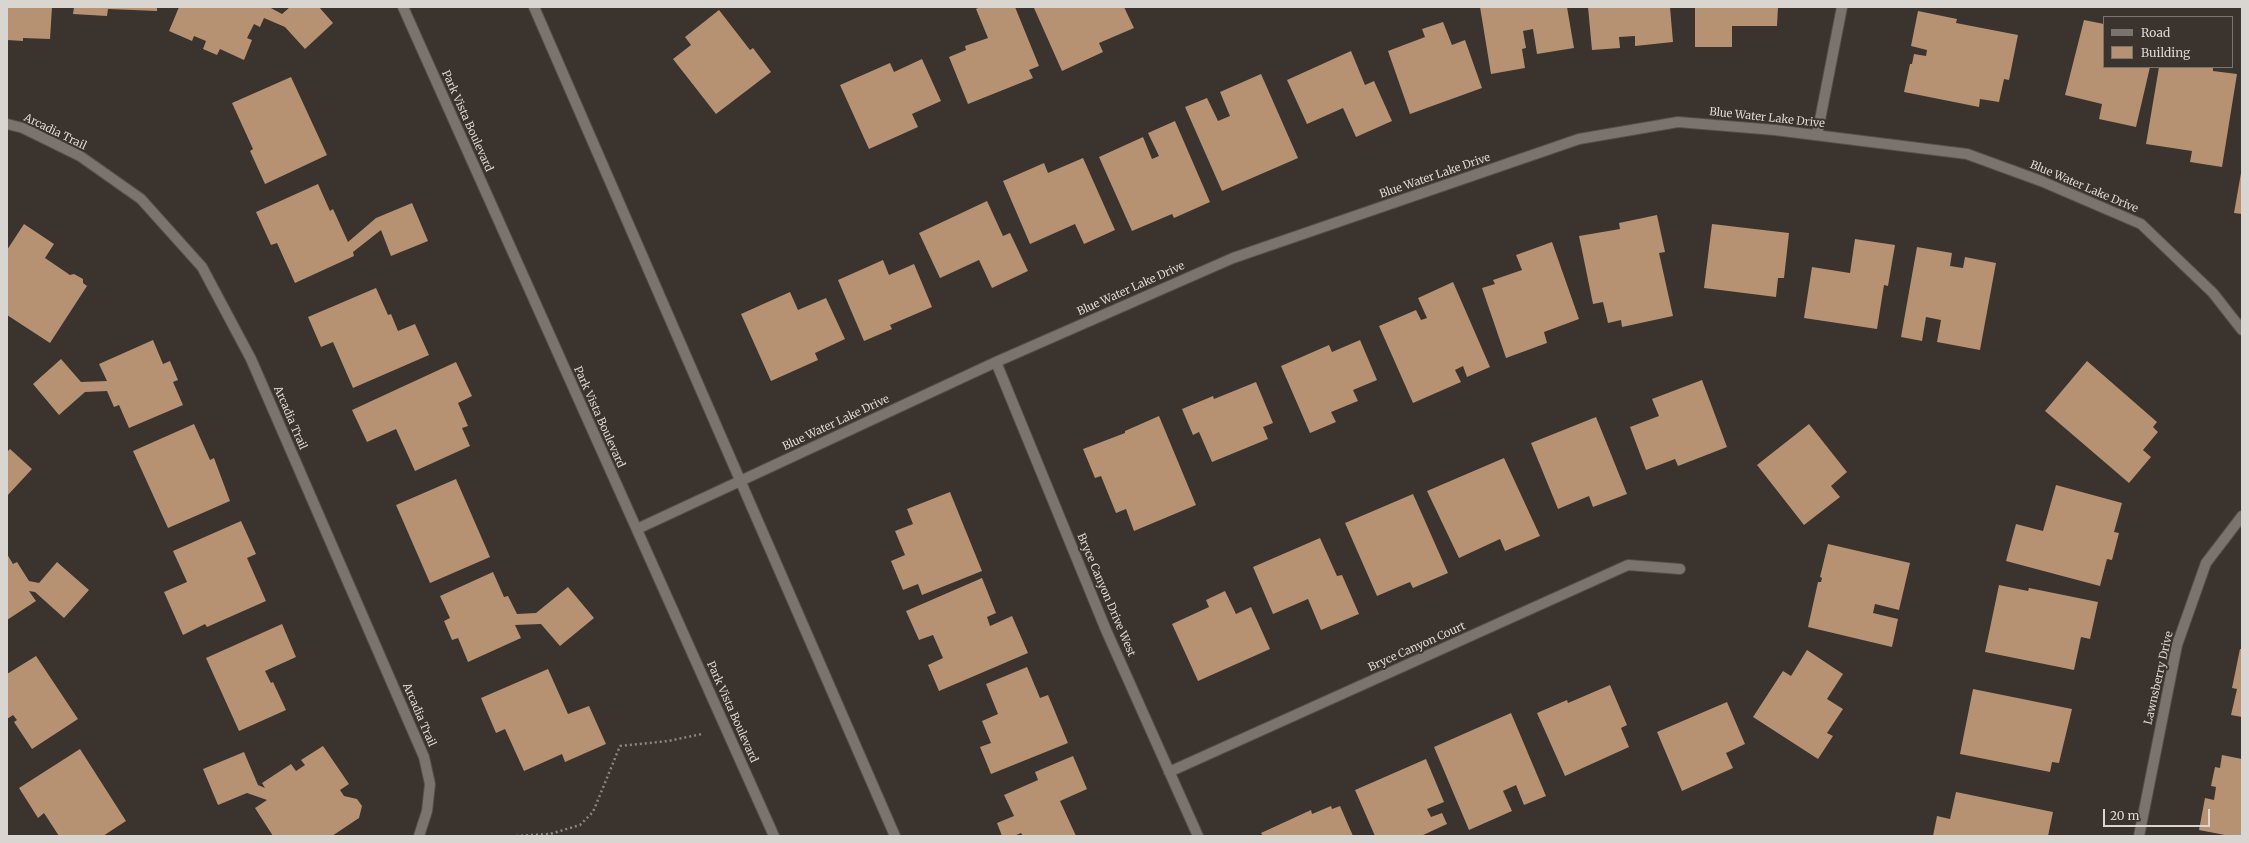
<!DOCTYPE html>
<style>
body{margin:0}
#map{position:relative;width:2249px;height:843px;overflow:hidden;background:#3a332e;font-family:Merriweather,serif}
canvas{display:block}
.frame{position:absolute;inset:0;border:8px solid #d9d5d1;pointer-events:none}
.legend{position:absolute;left:2103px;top:16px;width:130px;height:52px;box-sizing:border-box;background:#3a332e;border:1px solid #7a746f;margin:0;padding:5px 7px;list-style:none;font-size:12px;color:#d9d5d1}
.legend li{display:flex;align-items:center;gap:8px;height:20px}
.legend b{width:20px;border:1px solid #7a746f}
.scale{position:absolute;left:2103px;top:809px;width:107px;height:18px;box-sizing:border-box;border:2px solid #d9d5d1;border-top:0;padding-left:5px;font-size:12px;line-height:14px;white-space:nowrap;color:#d9d5d1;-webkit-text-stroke:3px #3a332e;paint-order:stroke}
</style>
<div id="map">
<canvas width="2249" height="843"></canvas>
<div class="frame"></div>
<ul class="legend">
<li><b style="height:5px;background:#7b746e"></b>Road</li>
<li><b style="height:11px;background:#b69272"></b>Building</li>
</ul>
<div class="scale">20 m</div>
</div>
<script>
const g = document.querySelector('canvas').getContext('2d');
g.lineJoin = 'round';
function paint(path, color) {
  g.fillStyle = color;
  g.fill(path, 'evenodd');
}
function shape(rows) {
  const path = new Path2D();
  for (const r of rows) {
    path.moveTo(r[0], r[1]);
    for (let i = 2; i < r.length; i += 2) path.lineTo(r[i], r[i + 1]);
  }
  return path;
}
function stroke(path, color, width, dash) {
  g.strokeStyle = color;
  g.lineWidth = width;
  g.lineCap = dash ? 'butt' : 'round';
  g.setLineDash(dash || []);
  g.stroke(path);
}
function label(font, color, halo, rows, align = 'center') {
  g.font = font + ' Merriweather,serif';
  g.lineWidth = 4;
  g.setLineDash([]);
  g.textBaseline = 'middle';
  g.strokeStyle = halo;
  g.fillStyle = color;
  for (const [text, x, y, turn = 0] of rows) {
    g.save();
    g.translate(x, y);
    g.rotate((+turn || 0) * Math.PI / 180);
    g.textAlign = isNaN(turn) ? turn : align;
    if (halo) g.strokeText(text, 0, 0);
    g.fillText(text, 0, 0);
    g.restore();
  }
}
const building = shape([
 [7,7,52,7,50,39,23,38,23,41,7,40],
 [74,7,157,7,157,11,108,9,107,16,73,14],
 [179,7,269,7,282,14,290,7,319,7,333,23,305,49,285,27,264,18,260,27,254,24,247,38,252,40,244,60,220,49,217,55,203,49,206,41,194,36,192,41,169,31],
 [980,7,1015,7,1039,66,1029,70,1033,78,968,104,949,57,966,50,965,46,988,38,976,9],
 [1036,7,1124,7,1134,28,1099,43,1103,52,1062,71,1034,8],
 [1480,7,1567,7,1574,48,1537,54,1533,29,1523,31,1526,48,1522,49,1525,68,1491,74],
 [1588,7,1670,7,1673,42,1635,46,1635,36,1619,37,1620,48,1592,50],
 [1695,7,1778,7,1777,26,1732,26,1732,47,1695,47],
 [719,10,750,50,753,48,771,72,716,114,673,59,691,45,685,37],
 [1918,11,1957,19,1956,23,2018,35,2009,80,2004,79,1999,102,1980,99,1979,107,1904,92,1910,64,1912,64,1914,54,1926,56,1927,50,1911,46],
 [2084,20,2104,24,2104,67,2150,67,2136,127,2099,119,2102,104,2065,95],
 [1443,22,1452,45,1465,40,1482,88,1410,114,1388,51,1425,37,1422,29],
 [1351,51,1365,85,1374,81,1392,121,1356,137,1343,108,1307,124,1287,80],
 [922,59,941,101,912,114,918,127,869,149,840,85,890,63,894,72],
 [2159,67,2213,67,2213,71,2237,74,2222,167,2190,162,2192,151,2146,144],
 [1261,74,1298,158,1222,191,1185,107,1207,98,1218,121,1230,116,1220,92],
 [291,77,327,155,265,184,250,151,253,149,232,103],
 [1175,121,1210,202,1174,218,1172,214,1132,231,1099,157,1143,137,1152,159,1159,156,1148,133],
 [1083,158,1115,230,1084,244,1075,224,1030,244,1003,181,1044,163,1048,173],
 [2241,173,2242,173,2242,214,2234,213],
 [318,184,330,211,333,209,348,242,376,218,412,203,428,241,391,256,381,230,353,252,354,256,295,283,277,243,271,245,256,212],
 [987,201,1003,236,1010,233,1028,271,992,288,979,260,940,278,919,233],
 [1657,215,1665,252,1659,253,1673,316,1622,327,1621,320,1608,323,1603,302,1593,304,1579,236,1620,229,1619,223],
 [24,224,54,244,45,258,70,275,74,274,83,279,83,283,87,286,50,343,7,315,7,250],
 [1712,224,1789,233,1784,278,1778,278,1776,297,1704,288],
 [1855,239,1895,245,1888,286,1884,285,1877,329,1804,318,1812,267,1850,273],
 [1552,242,1579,319,1544,332,1547,343,1506,358,1482,288,1495,284,1493,280,1522,270,1516,255],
 [1917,247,1952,253,1950,266,1963,268,1965,257,1996,263,1980,350,1937,342,1941,320,1926,317,1922,341,1901,337],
 [883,260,889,275,914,264,932,307,890,325,892,329,864,341,838,280],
 [1453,282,1490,367,1467,377,1463,366,1455,370,1461,382,1413,403,1379,326,1416,310,1421,320,1427,318,1418,298],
 [376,288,388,315,391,314,398,331,415,324,429,355,353,388,333,342,321,347,308,317],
 [790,292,798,310,826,298,845,339,815,353,818,360,771,381,741,314],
 [153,340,163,364,170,361,178,380,173,382,183,405,129,428,119,405,114,407,107,391,85,392,59,415,33,384,61,359,81,382,107,381,99,364],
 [1360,340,1377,380,1353,390,1358,401,1331,412,1336,422,1310,433,1281,366,1329,345,1332,352],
 [2087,361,2157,422,2153,427,2158,432,2143,450,2151,457,2129,483,2045,411],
 [456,362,472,396,458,403,468,426,462,428,470,446,415,471,396,429,367,442,352,410],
 [1702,380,1727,447,1678,466,1675,459,1646,470,1630,427,1659,416,1652,399],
 [1256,382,1273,423,1263,427,1268,439,1212,462,1199,432,1193,435,1182,409,1213,396,1214,399],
 [1159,416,1196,505,1134,531,1126,509,1116,513,1101,476,1095,478,1083,449,1125,433,1125,431],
 [1596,417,1627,494,1593,507,1589,496,1558,509,1531,443],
 [194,424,210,460,214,458,230,501,168,528,133,451],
 [1809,424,1847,472,1831,486,1840,497,1804,525,1757,465],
 [10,449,32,469,7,496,7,452],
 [1504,458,1540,536,1505,551,1500,539,1459,558,1427,491],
 [456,479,490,557,430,583,396,505],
 [2056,485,2122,503,2114,532,2119,533,2112,560,2107,559,2100,586,2006,561,2016,524,2043,531],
 [950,492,982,571,922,595,918,584,903,590,891,561,905,555,895,531,913,524,907,509],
 [1413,494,1448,573,1413,588,1410,582,1377,596,1345,523],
 [241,521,256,554,247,558,266,601,207,627,205,624,183,635,164,592,187,582,173,551],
 [1320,538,1337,576,1342,575,1359,614,1321,630,1308,599,1273,614,1253,567],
 [1828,544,1910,563,1899,610,1875,604,1873,613,1898,619,1892,647,1808,627,1818,582,1821,582,1822,578,1820,577],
 [7,554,13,564,17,562,29,581,39,583,57,562,89,590,64,618,35,592,29,591,36,601,7,620],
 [493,572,504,597,508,596,517,614,536,613,568,587,594,618,560,646,541,624,515,625,521,638,468,662,458,638,452,640,444,621,450,618,440,596],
 [982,578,996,613,987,617,990,626,1012,616,1028,653,939,691,928,665,943,658,933,635,919,640,906,611],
 [1999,585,2028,591,2029,588,2098,602,2090,639,2081,637,2074,670,1985,652],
 [1225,591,1236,614,1251,607,1270,649,1198,681,1172,624,1209,607,1206,600],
 [282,624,296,657,265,671,271,683,273,682,286,710,239,731,206,658],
 [2240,649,2242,649,2242,717,2231,715,2237,689,2232,688],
 [1807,650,1843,674,1827,699,1843,709,1827,733,1833,736,1818,759,1753,717,1783,671,1791,676],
 [36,656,78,719,32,749,14,722,17,720,13,715,7,719,7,674],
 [1027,667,1040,698,1048,695,1068,743,991,774,980,747,991,743,982,721,998,714,986,684],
 [548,669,568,714,589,706,606,744,565,762,562,754,524,771,505,729,496,733,481,698],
 [1610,685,1627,725,1621,728,1629,747,1565,776,1537,713,1567,700,1568,703],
 [1973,689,2072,709,2059,763,2052,762,2050,772,1960,754],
 [1727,702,1745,744,1726,753,1733,768,1682,791,1657,732],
 [1511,713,1546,796,1524,805,1516,785,1503,791,1512,811,1469,830,1434,747],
 [323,746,349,784,340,790,344,796,357,799,362,806,359,818,332,836,273,836,255,808,267,800,247,793,218,805,203,769,244,752,258,785,265,788,262,783,291,764,296,771,305,765,301,760],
 [80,749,126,821,103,836,59,836,44,813,38,818,19,788],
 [2222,755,2242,759,2242,836,2230,836,2199,830,2205,798,2214,800,2216,787,2211,786,2215,767,2220,768],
 [1073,756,1087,789,1060,801,1076,836,1023,836,1021,833,1014,836,1002,836,997,823,1014,816,1004,795,1038,780,1035,772],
 [1426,759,1444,802,1427,809,1431,817,1442,813,1447,824,1421,836,1375,836,1355,790],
 [1956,792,2053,812,2048,836,1933,836,1937,816,1950,819],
 [1331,806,1332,809,1340,806,1353,836,1263,836,1261,833,1311,810,1312,814]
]);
const path = shape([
 [516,836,550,834,580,825,593,812,620,746,668,741,702,734]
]);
const minor = shape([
 [7,124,23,128,80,156,141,199,202,267,251,359,424,757,430,784,427,811,419,836],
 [1817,135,1842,7],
 [996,362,1106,630,1198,836],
 [637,529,996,362,1233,258,1579,139,1678,122,1775,130,1967,154,2041,181,2141,224,2213,293,2242,330],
 [1169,772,1628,565,1680,569],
 [2139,836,2177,645,2206,563,2242,516]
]);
const secondary = shape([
 [403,7,774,836],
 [534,7,895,836]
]);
const streetNames = [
 ["Blue Water Lake Drive",1767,118,6],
 ["Park Vista Boulevard",467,121,66],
 ["Arcadia Trail",55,132,26],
 ["Blue Water Lake Drive",1435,176,-19],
 ["Blue Water Lake Drive",2084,187,23],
 ["Blue Water Lake Drive",1131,289,-24],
 ["Park Vista Boulevard",599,417,66],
 ["Arcadia Trail",290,418,67],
 ["Blue Water Lake Drive",836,423,-25],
 ["Bryce Canyon Drive West",1106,595,67],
 ["Bryce Canyon Court",1417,647,-24],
 ["Lawnsberry Drive",2159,678,-77],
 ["Park Vista Boulevard",732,712,66],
 ["Arcadia Trail",419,715,67]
];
paint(building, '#b69272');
stroke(minor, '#554f4a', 12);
stroke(secondary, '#554f4a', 12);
stroke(path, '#8c8682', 2.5, [2, 3]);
stroke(minor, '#7b746e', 10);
stroke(secondary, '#7b746e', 10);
label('11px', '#d9d5d1', '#3a332e', streetNames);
</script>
